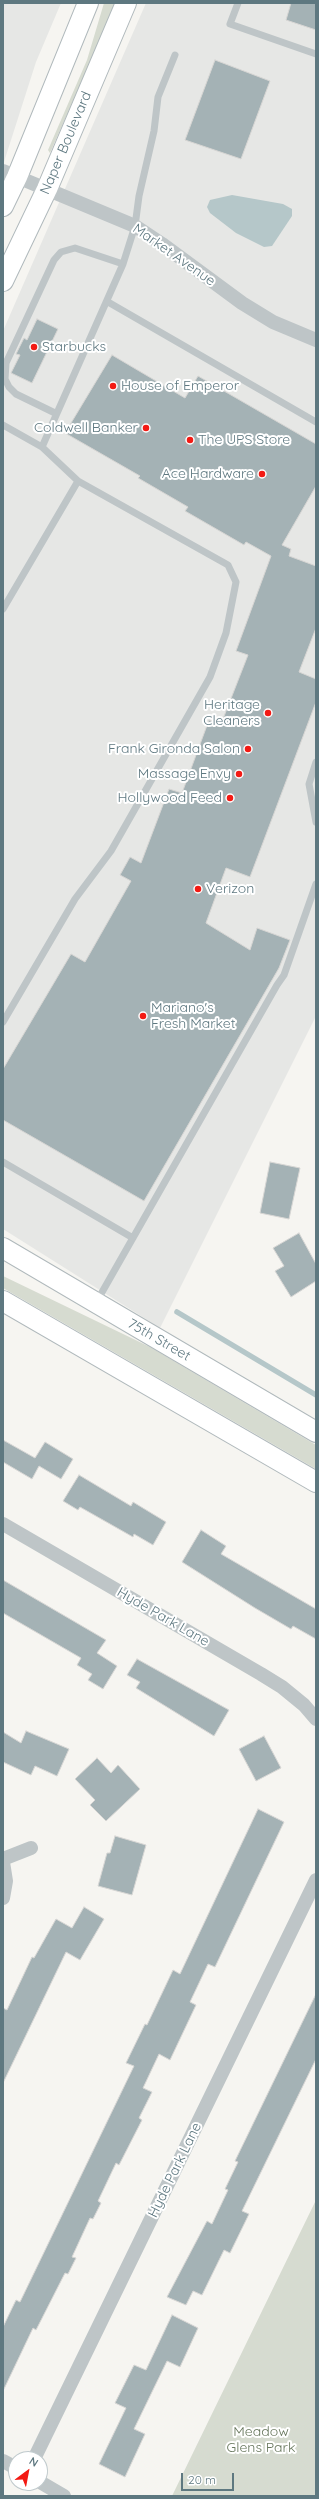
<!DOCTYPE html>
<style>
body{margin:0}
#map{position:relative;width:319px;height:2499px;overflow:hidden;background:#f6f5f1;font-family:Quicksand,sans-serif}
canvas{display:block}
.frame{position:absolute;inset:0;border:4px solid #5e7880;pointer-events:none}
.north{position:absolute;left:8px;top:2451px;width:40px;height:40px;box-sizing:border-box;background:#fff;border:1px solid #bfc9cc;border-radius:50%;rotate:32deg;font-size:11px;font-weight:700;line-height:16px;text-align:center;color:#5e7880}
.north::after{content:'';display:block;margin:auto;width:14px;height:18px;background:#f31a14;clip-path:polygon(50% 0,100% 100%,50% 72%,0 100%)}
.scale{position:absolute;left:181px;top:2473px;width:53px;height:18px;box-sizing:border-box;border:2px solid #5e7880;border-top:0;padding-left:5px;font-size:12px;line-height:14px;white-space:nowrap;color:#5e7880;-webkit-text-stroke:3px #fff;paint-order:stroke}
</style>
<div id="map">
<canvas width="319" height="2499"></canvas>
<div class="frame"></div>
<div class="north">N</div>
<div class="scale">20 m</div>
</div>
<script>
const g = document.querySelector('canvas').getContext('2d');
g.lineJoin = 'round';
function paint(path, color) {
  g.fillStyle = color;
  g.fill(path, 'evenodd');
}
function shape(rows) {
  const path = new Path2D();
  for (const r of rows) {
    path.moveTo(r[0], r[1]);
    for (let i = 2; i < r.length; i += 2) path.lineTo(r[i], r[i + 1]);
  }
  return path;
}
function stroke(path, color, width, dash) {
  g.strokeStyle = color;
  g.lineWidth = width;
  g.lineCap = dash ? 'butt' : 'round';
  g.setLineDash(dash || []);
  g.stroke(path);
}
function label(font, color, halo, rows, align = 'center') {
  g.font = font + ' Quicksand,sans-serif';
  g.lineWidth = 4;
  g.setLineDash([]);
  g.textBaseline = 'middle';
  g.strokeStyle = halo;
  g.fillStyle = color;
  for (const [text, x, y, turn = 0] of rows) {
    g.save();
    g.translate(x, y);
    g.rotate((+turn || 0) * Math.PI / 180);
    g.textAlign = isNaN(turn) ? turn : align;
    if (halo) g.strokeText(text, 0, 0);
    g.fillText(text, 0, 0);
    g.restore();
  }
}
const built = shape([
 [3,3,61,3,36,62,3,165],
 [146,3,316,3,316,1016,160,1328,3,1229,3,331]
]);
const green = shape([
 [104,3,116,3,50,153,48,150,87,60],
 [3,1276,150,1347,316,1445,316,1469,3,1288],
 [316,2200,316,2496,172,2496]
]);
const water = shape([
 [232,195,283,204,292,209,292,216,272,246,264,247,236,233,210,213,207,207,210,200]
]);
const stream = shape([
 [177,1312,316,1395]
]);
const building = shape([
 [291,3,316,3,316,30,286,20,291,3],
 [215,60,270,81,241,159,185,140,215,60],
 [37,319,58,329,32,383,11,373,20,355,16,354,24,338,27,340,37,319],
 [112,355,185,398,198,376,316,444,316,486,282,545,291,549,289,556,316,566,316,628,299,672,316,679,316,702,250,877,226,868,206,923,250,950,257,928,290,940,279,968,144,1201,3,1120,3,1069,71,954,85,962,131,881,120,875,130,857,141,863,169,789,182,793,209,720,221,724,248,655,236,651,271,556,246,542,244,545,185,511,188,507,138,478,140,476,65,433,112,355],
 [270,1162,300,1168,289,1219,260,1213,270,1162],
 [299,1233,316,1264,316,1281,291,1297,275,1271,284,1266,273,1248,299,1233],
 [3,1440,35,1458,45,1442,73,1459,61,1479,39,1466,32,1479,3,1462,3,1440],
 [79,1475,131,1506,133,1502,166,1522,153,1545,134,1534,133,1537,80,1507,78,1510,63,1501,79,1475],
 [201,1530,226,1546,221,1554,316,1609,316,1639,293,1626,291,1629,255,1608,182,1562,201,1530],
 [3,1580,106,1640,97,1653,117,1666,103,1689,88,1680,92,1674,77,1665,81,1658,3,1613,3,1580],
 [137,1659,229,1710,214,1736,136,1688,140,1682,127,1675,137,1659],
 [26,1731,69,1749,57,1776,35,1766,31,1775,3,1762,3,1732,21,1743,26,1731],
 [264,1736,281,1768,256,1781,239,1749,264,1736],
 [97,1758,111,1773,118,1765,140,1789,106,1821,90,1805,95,1800,75,1779,97,1758],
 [258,1809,284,1822,215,1967,208,1964,190,2002,196,2005,170,2060,159,2054,143,2088,152,2092,139,2118,142,2120,119,2165,116,2163,98,2201,101,2203,93,2219,90,2218,72,2257,76,2258,68,2274,65,2273,36,2330,33,2328,3,2391,3,2327,16,2300,20,2302,134,2066,126,2063,145,2024,147,2025,173,1970,180,1974,258,1809],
 [115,1836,146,1845,132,1895,98,1886,107,1853,110,1853,115,1836],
 [84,1907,104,1919,80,1960,66,1952,3,2083,3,2008,7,2010,32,1957,34,1958,56,1919,72,1928,84,1907],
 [316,1994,316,2059,242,2211,249,2214,230,2253,224,2250,202,2295,193,2291,186,2305,167,2297,207,2221,212,2224,228,2190,225,2189,238,2162,235,2161,316,1994],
 [172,2315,198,2328,180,2367,167,2361,134,2429,145,2434,125,2477,99,2464,126,2408,115,2403,134,2365,146,2370,172,2315]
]);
const service = shape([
 [238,3,230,24,316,54],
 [108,302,316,422],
 [55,413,16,394,9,387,5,379,6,363,54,260,61,252,75,248,123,264],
 [3,425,42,447,78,481,228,565,236,582,226,633,210,677,111,851,75,899,3,1022],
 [42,447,123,264,135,226,139,196,154,131,158,97,175,55],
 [3,609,78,481],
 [316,762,309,784,316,822],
 [3,1162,133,1238],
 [97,1301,277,985,284,975,316,884]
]);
const minor = shape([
 [3,171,135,226,162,244,242,303,273,322,316,340],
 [3,1524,261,1674,282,1687,304,1705,316,1719],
 [3,1859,31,1848],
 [3,1862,6,1881,3,1898],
 [34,2459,316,1880],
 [3,2461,16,2468],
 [40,2482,64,2496]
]);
const secondary = shape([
 [3,206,17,177,88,3],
 [3,281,47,189,126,3],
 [3,1248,316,1432],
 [3,1301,316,1482]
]);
const markers = [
 [34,347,4,"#f31a14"],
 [113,386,4,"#f31a14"],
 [146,428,4,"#f31a14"],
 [190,440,4,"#f31a14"],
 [262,474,4,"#f31a14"],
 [268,713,4,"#f31a14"],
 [248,749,4,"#f31a14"],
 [239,774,4,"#f31a14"],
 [230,798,4,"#f31a14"],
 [198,889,4,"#f31a14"],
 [143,1016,4,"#f31a14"]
];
const streetNames = [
 ["Naper Boulevard",66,143,-67],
 ["Market Avenue",174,255,35],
 ["75th Street",159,1340,30],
 ["Hyde Park Lane",163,1617,30],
 ["Hyde Park Lane",175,2170,-64]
];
const poiNames = [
 ["Starbucks",42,347,"left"],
 ["House of Emperor",121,386,"left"],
 ["Coldwell Banker",138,428],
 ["The UPS Store",198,440,"left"],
 ["Ace Hardware",254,474],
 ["Heritage",260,705],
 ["Cleaners",260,721],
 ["Frank Gironda Salon",240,749],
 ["Massage Envy",231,774],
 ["Hollywood Feed",222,798],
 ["Verizon",206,889,"left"],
 ["Mariano's",151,1008,"left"],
 ["Fresh Market",151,1024,"left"]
];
const parkNames = [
 ["Meadow",261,2432],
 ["Glens Park",261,2448]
];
paint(built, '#e6e7e5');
paint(green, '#d6dbd0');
paint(water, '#b5c7c9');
stroke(stream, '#b5c7c9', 5.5);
paint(building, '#a4b2b5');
stroke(building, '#d7d6d4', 1);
stroke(secondary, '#b0b9bc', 22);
stroke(service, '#bec5c7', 7);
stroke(minor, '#bec5c7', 14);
stroke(secondary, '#fff', 20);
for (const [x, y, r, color] of markers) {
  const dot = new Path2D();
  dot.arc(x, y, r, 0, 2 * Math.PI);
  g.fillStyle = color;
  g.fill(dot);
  stroke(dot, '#fff', 1.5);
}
label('14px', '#5e7880', '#fff', streetNames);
label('14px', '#5e7880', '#fff', poiNames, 'right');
label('14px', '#67775d', '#fff', parkNames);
</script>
